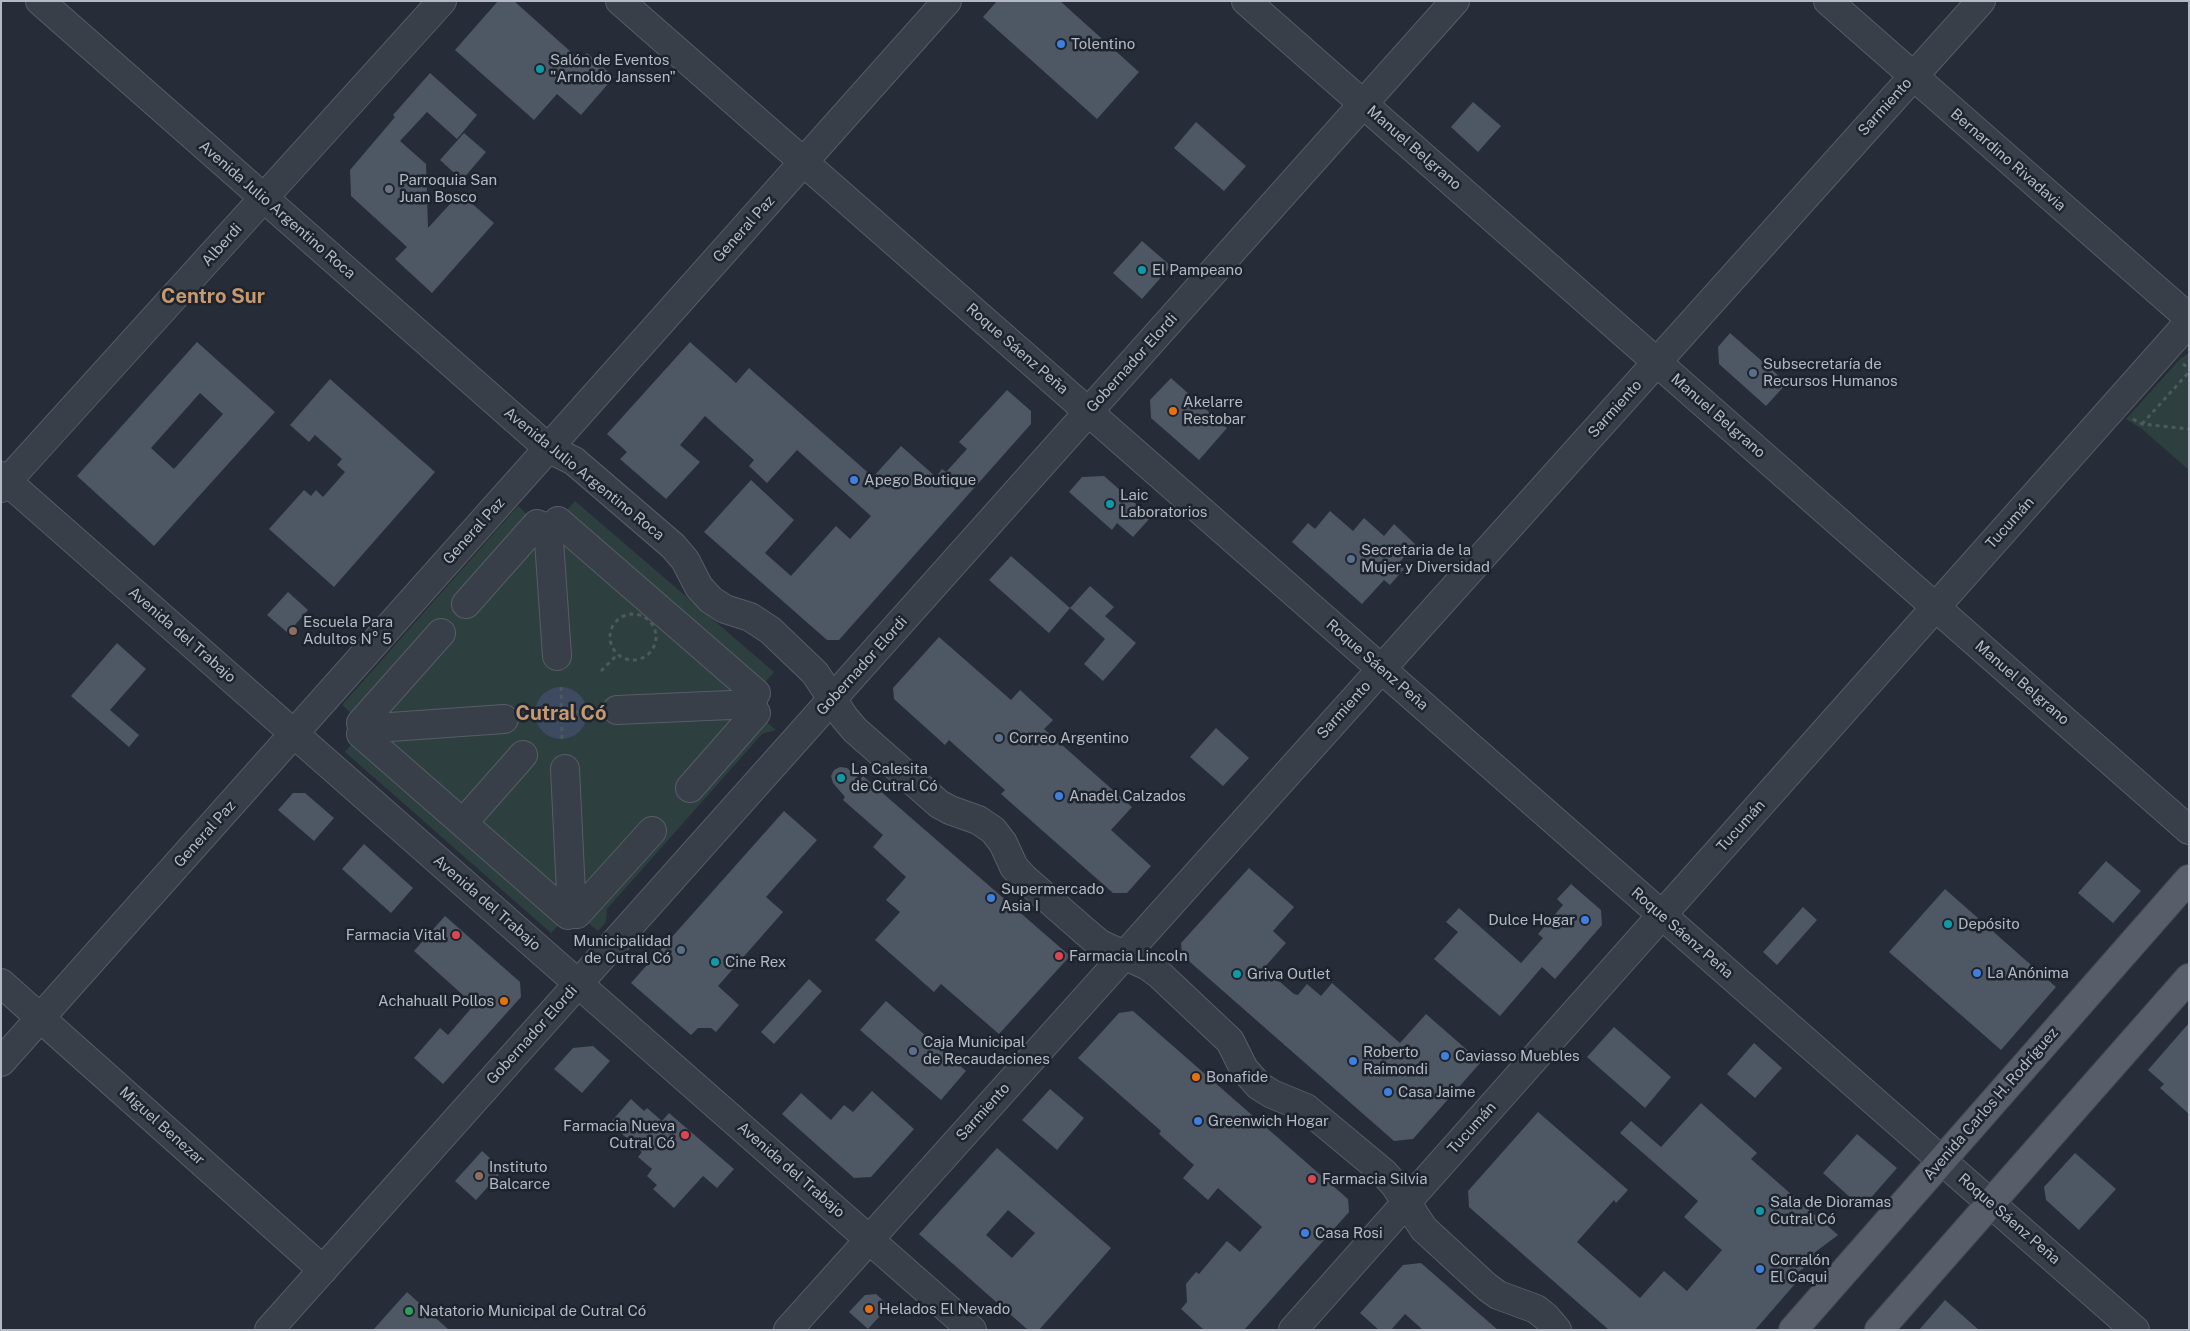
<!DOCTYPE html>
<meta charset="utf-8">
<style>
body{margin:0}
#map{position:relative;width:2190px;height:1331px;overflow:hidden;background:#262d38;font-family:"Public Sans",sans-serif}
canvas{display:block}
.frame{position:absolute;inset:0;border:2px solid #b4bac5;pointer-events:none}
</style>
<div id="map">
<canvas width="2190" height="1331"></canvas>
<div class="frame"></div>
</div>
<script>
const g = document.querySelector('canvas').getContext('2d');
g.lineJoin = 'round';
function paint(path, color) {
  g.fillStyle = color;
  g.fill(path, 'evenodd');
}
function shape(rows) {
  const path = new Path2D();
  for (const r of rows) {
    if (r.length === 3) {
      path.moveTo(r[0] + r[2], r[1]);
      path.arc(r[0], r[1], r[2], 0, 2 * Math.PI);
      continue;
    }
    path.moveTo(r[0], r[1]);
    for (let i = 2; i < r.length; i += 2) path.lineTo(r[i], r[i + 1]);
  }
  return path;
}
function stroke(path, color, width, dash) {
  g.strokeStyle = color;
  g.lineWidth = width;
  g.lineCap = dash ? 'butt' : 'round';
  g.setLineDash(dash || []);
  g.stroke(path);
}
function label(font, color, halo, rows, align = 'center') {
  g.font = font + ' "Public Sans",sans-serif';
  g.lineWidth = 5;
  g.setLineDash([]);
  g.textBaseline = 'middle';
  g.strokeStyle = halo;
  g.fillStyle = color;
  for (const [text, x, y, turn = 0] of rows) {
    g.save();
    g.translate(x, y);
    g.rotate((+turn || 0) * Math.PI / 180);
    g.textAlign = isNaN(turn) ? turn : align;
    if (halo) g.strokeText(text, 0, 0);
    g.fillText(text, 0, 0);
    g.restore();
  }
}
const green = shape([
 [2189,353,2189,470,2142,429,2126,419,2181,358],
 [575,501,774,672,753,696,753,711,776,730,762,734,607,909,606,922,598,931,577,914,568,915,551,933,345,752,361,734,361,723,342,705,518,506,541,527,555,524]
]);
const water = shape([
 [561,713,26]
]);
const building = shape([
 [498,1,514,1,580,60,587,53,614,77,581,115,557,94,534,120,455,50],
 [997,1,1060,1,1139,72,1097,119,983,17],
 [430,73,477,115,457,139,427,112,400,141,426,164,428,228,460,193,494,223,432,293,395,259,407,247,351,196,350,170,395,117,393,115],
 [1473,102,1501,126,1478,152,1451,127],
 [1196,122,1246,166,1224,191,1174,148],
 [464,133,486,152,462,180,440,160],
 [1142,241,1171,266,1142,299,1113,273],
 [1730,333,1787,383,1766,406,1719,364,1718,347],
 [197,342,275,412,154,546,77,476],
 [200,393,223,414,174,469,151,448],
 [690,342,736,383,749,368,873,477,901,446,936,477,942,469,946,472,967,449,959,442,1007,390,1031,411,1031,424,839,640,827,640,704,532,751,480,794,520,765,553,791,576,836,526,850,539,871,516,797,450,767,483,749,466,754,460,705,416,680,445,700,462,666,499,620,459,627,452,607,434],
 [1171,378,1227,428,1199,460,1151,418,1150,400],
 [330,379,435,472,334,587,269,529,304,490,311,496,316,490,323,497,345,472,337,465,342,459,315,435,309,442,290,425],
 [1104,476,1151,517,1133,537,1117,523,1112,530,1069,492,1082,477],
 [1330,511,1353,531,1364,518,1384,536,1394,524,1415,544,1398,564,1404,569,1390,585,1384,580,1362,604,1292,542,1308,523,1315,529],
 [1011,556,1070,608,1049,633,989,580],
 [1090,586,1114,607,1105,616,1136,643,1103,681,1084,664,1105,639,1070,608],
 [288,592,308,610,288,633,267,615],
 [939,637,1011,700,1020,690,1053,720,1044,729,1132,807,1111,830,1151,866,1127,893,1113,893,1001,794,1005,790,949,740,945,745,894,699,893,688],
 [117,643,146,669,110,710,139,735,129,747,71,696],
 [1216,728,1249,758,1223,786,1190,757],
 [840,767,847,768,860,779,863,776,1070,956,999,1034,941,984,934,992,875,940,900,912,886,900,906,877,873,847,883,835,843,800,845,797,833,783,831,776,834,770],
 [293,793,305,793,334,818,314,841,278,810],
 [784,811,817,840,766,897,783,912,718,986,739,1005,716,1032,711,1028,698,1028,691,1035,631,983],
 [364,844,413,888,391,913,342,869],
 [2106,861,2141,891,2113,923,2078,893],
 [1249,868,1294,907,1273,931,1286,943,1264,968,1294,994,1298,995,1307,984,1321,996,1332,983,1400,1043,1426,1014,1481,1062,1413,1139,1394,1141,1182,955,1181,943],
 [1571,884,1601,910,1602,925,1555,979,1542,967,1500,1016,1434,959,1458,932,1446,922,1459,908,1521,963,1543,938,1538,934,1563,905,1557,899],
 [1945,889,2056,987,2001,1050,1889,952],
 [1803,907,1817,920,1777,965,1763,952],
 [445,916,520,982,521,997,443,1084,414,1058,440,1028,448,1035,474,1005,414,951],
 [809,979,822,991,774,1044,761,1032],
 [886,1001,966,1071,941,1100,860,1030],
 [1133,1011,1348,1199,1349,1212,1244,1330,1204,1330,1181,1309,1187,1302,1186,1284,1196,1272,1199,1274,1227,1241,1240,1252,1262,1227,1218,1188,1208,1200,1183,1178,1194,1165,1159,1134,1161,1131,1078,1058,1119,1013],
 [2189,1023,2189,1114,2160,1088,2164,1084,2148,1070],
 [1614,1027,1671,1077,1645,1108,1587,1057],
 [1754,1043,1782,1068,1755,1098,1727,1074],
 [593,1046,610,1061,582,1093,554,1069,573,1048],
 [1050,1089,1084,1118,1057,1150,1022,1120],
 [872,1091,914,1129,871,1177,854,1178,782,1114,801,1093,831,1120,844,1105,853,1112],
 [631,1099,644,1111,647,1108,662,1121,669,1113,734,1169,717,1188,703,1176,674,1208,653,1189,657,1185,647,1176,652,1169,638,1157,642,1152,610,1123],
 [1701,1103,1757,1153,1751,1159,1838,1235,1814,1253,1818,1258,1798,1272,1801,1277,1755,1330,1609,1330,1469,1207,1468,1191,1538,1112,1628,1190,1616,1203,1614,1200,1577,1242,1640,1298,1664,1271,1687,1291,1722,1250,1684,1217,1698,1201,1620,1133,1631,1121,1661,1147],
 [1857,1134,1897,1168,1862,1208,1823,1173],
 [997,1148,1111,1248,1039,1330,1028,1330,919,1234],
 [1008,1210,1035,1233,1012,1258,986,1235],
 [482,1151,503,1170,476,1200,455,1181],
 [2075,1153,2116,1189,2079,1230,2046,1200,2044,1187],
 [1421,1263,1437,1277,1498,1330,1423,1330,1405,1314,1391,1330,1379,1330,1360,1313,1403,1265],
 [407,1292,449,1330,373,1330],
 [876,1294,889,1306,868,1329,849,1312,865,1295],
 [1945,1300,1979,1330,1919,1330]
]);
const path = shape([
 [2183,364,2189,368],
 [2133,419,2142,424,2189,429],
 [2142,424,2189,372],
 [633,637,23],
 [601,671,618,654],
 [561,687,562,739],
 [535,716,587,711]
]);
const minor = shape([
 [40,1,548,448,574,461,673,546,685,560,699,587,711,600,725,609,750,617,770,630,815,673,844,717,855,730,939,804,950,810,978,820,993,830,1003,843,1014,867,1024,878,1088,934,1100,944,1148,966,1160,975,1230,1041,1244,1069,1259,1086,1272,1094,1306,1108,1383,1172,1394,1184,1424,1229,1487,1287,1498,1295,1536,1309,1546,1317,1557,1330],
 [620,1,2135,1330],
 [1246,1,2189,830],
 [1828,1,2189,318],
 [1,476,972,1330],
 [1,488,442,1],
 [558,521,756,693],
 [548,526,557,656],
 [466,604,537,524],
 [617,710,753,704],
 [361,723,441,633],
 [362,729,504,719],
 [361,734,568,915],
 [565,769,572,914],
 [690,788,756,713],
 [463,823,523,755],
 [577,914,652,831],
 [1,983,323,1270],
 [1,1062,947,1],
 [269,1330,1455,1],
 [788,1330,1981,1],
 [1293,1330,2189,322]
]);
const major = shape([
 [1793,1330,2189,879],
 [1879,1330,2189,978]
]);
const markers = [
 [1061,44,5,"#3f7fe0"],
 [540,69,5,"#0f9aa8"],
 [389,189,5,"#6b7280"],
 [1142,270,5,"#0f9aa8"],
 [1753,373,5,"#5c6f8a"],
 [1173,411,5,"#e8710a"],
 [854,480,5,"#3f7fe0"],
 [1110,504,5,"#0f9aa8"],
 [1351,559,5,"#5c6f8a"],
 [293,631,5,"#8d6e63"],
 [999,738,5,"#5c6f8a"],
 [841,778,5,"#0f9aa8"],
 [1059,796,5,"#3f7fe0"],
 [991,898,5,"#3f7fe0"],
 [1585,920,5,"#3f7fe0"],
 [1948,924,5,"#0f9aa8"],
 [456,935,5,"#e0444e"],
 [681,950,5,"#5c6f8a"],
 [1059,956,5,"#e0444e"],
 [715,962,5,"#0f9aa8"],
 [1977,973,5,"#3f7fe0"],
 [1237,974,5,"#0f9aa8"],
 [504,1001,5,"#e8710a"],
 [913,1051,5,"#5c6f8a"],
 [1445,1056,5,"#3f7fe0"],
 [1353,1061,5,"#3f7fe0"],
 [1196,1077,5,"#e8710a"],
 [1388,1092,5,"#3f7fe0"],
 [1198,1121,5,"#3f7fe0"],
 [685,1135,5,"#e0444e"],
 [479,1176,5,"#8d6e63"],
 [1312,1179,5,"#e0444e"],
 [1760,1211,5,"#0f9aa8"],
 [1305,1233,5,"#3f7fe0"],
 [1760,1269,5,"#3f7fe0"],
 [869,1309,5,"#e8710a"],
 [409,1311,5,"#2e9e5b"]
];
const poiNames = [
 ["Tolentino",1071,44],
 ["Salón de Eventos",550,60],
 ["\"Arnoldo Janssen\"",550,77],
 ["Parroquia San",399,180],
 ["Juan Bosco",399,197],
 ["El Pampeano",1152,270],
 ["Subsecretaría de",1763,364],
 ["Recursos Humanos",1763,381],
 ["Akelarre",1183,402],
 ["Restobar",1183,419],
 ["Apego Boutique",864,480],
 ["Laic",1120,495],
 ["Laboratorios",1120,512],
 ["Secretaria de la",1361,550],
 ["Mujer y Diversidad",1361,567],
 ["Escuela Para",303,622],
 ["Adultos N° 5",303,639],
 ["Correo Argentino",1009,738],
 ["La Calesita",851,769],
 ["de Cutral Có",851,786],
 ["Anadel Calzados",1069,796],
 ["Supermercado",1001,889],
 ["Asia I",1001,906],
 ["Dulce Hogar",1575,920,"right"],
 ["Depósito",1958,924],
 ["Farmacia Vital",446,935,"right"],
 ["Municipalidad",671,941,"right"],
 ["de Cutral Có",671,958,"right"],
 ["Farmacia Lincoln",1069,956],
 ["Cine Rex",725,962],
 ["La Anónima",1987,973],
 ["Griva Outlet",1247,974],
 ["Achahuall Pollos",494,1001,"right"],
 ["Caja Municipal",923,1042],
 ["de Recaudaciones",923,1059],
 ["Roberto",1363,1052],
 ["Raimondi",1363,1069],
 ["Caviasso Muebles",1455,1056],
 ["Bonafide",1206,1077],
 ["Casa Jaime",1398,1092],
 ["Greenwich Hogar",1208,1121],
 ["Farmacia Nueva",675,1126,"right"],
 ["Cutral Có",675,1143,"right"],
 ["Instituto",489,1167],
 ["Balcarce",489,1184],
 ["Farmacia Silvia",1322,1179],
 ["Sala de Dioramas",1770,1202],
 ["Cutral Có",1770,1219],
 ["Casa Rosi",1315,1233],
 ["Corralón",1770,1260],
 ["El Caqui",1770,1277],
 ["Helados El Nevado",879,1309],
 ["Natatorio Municipal de Cutral Có",419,1311]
];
const streetNames = [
 ["Sarmiento",1885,107,-48],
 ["Manuel Belgrano",1414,148,41],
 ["Bernardino Rivadavia",2008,160,41],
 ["Avenida Julio Argentino Roca",277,210,41],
 ["General Paz",744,229,-48],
 ["Alberdi",222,245,-48],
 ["Roque Sáenz Peña",1017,349,41],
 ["Gobernador Elordi",1132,363,-48],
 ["Sarmiento",1615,409,-48],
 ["Manuel Belgrano",1718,416,41],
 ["Avenida Julio Argentino Roca",584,474,39],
 ["Tucumán",2010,523,-48],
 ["General Paz",474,531,-48],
 ["Avenida del Trabajo",182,635,41],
 ["Roque Sáenz Peña",1377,665,41],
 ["Gobernador Elordi",862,666,-48],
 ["Manuel Belgrano",2022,683,41],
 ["Sarmiento",1344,710,-48],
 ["Tucumán",1741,826,-48],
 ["General Paz",205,834,-48],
 ["Avenida del Trabajo",487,903,41],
 ["Roque Sáenz Peña",1682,933,41],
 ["Gobernador Elordi",532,1035,-48],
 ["Avenida Carlos H. Rodríguez",1991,1104,-49],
 ["Sarmiento",983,1112,-48],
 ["Miguel Benezar",162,1126,42],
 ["Tucumán",1472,1128,-48],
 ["Avenida del Trabajo",791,1170,41],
 ["Roque Sáenz Peña",2009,1219,41]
];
const districtNames = [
 ["Centro Sur",213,297],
 ["Cutral Có",561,714]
];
paint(green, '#2e3f40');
paint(water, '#3d4a5f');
paint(building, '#4e5764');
stroke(minor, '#575d67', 30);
stroke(major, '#424852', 30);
stroke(path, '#4c5a5e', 3, [4, 4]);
stroke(minor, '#393f49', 28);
stroke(major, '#575e69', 28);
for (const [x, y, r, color] of markers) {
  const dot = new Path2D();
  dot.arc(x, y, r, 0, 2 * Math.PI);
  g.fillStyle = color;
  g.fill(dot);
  stroke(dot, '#1e242e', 2);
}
label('15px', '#b4bac5', '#1e242e', poiNames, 'left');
label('15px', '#b4bac5', '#1e242e', streetNames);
label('bold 20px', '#c6996e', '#1e242e', districtNames);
</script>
